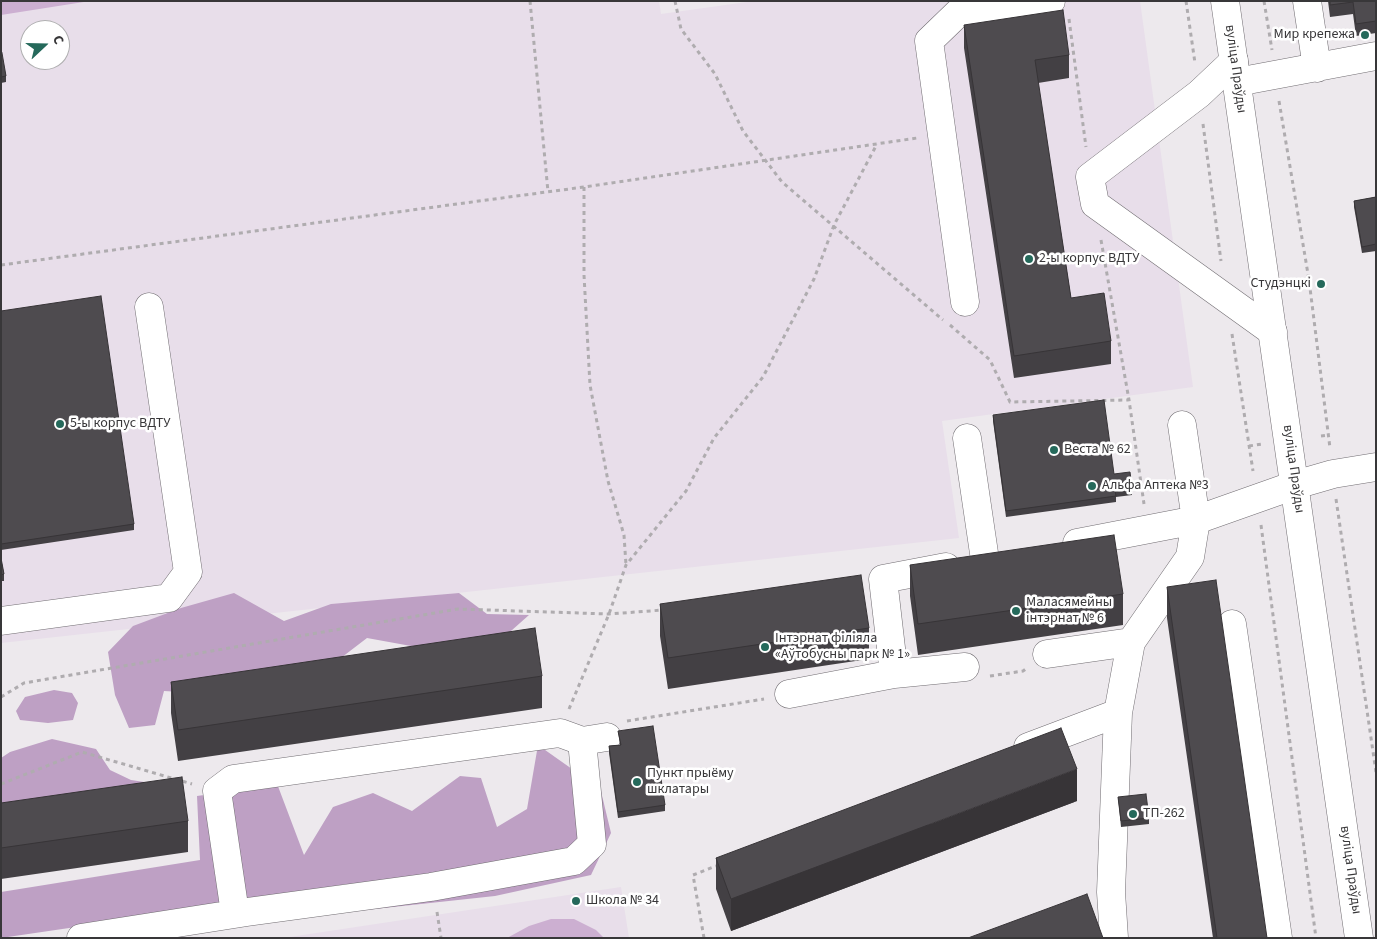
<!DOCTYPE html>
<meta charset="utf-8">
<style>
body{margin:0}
#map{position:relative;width:1377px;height:939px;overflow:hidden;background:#ede9ed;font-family:"Source Sans 3",sans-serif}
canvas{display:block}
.frame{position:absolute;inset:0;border:2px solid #383739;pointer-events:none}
.north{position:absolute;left:20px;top:20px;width:50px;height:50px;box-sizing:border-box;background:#fff;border:1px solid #afafb0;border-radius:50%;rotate:69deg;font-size:14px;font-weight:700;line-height:20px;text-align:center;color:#383739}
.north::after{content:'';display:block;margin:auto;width:18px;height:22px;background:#25695b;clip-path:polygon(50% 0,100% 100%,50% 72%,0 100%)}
</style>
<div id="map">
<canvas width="1377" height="939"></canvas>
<div class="frame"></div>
<div class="north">С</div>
</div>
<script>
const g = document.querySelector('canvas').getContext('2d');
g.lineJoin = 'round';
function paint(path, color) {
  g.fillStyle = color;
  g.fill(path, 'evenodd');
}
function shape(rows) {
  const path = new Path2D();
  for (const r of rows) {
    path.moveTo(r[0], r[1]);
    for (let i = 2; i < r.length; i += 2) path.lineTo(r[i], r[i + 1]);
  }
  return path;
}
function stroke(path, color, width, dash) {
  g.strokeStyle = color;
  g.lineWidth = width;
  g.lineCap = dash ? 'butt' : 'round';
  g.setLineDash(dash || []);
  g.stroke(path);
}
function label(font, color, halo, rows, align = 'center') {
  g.font = font + ' "Source Sans 3",sans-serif';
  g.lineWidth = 5;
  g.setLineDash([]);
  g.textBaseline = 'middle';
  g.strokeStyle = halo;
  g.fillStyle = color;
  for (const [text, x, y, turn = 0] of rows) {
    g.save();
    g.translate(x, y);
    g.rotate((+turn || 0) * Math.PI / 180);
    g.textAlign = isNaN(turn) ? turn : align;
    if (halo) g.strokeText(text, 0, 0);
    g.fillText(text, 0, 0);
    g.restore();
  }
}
const built = shape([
 [1,1,659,1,661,14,754,1,1140,1,1193,387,942,421,959,538,1,643],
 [30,30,60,30,60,60,30,60],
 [621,887,629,938,283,938]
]);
const green = shape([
 [1,1,90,1,1,15],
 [551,919,574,919,596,930,604,938,507,938,529,926]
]);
const forest = shape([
 [234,593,284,621,331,604,459,593,487,614,529,615,502,639,433,650,367,638,333,664,231,695,164,691,155,725,129,728,115,695,108,652,133,626,181,608],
 [54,690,72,693,78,703,73,720,48,723,20,720,16,711,25,697],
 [52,739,96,749,110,770,131,780,171,786,1,818,1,758,10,752],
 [538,745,572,769,599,783,611,833,591,875,495,896,356,911,347,884,185,911,1,938,1,892,200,860,197,796,232,791,276,781,304,855,333,807,373,793,412,811,460,776,481,778,497,827,527,809]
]);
const path = shape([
 [530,1,548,192],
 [675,1,681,29,715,74,743,131,782,182,943,320],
 [1186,1,1195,63],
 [1264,1,1272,50],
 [1069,19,1086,147],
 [1279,101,1309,280,1330,448],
 [1203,124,1221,261],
 [584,187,584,275,590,385,608,481,624,535,626,565],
 [1101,240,1129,400],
 [1,265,584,187,917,138],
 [950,325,990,360,1010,402,1129,400,1144,504],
 [1232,334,1253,471],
 [1321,436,1329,435],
 [1249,446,1262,444],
 [1336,499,1376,772],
 [1261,525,1316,938],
 [990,676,1023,671,1027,668],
 [1,697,24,683,458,609,609,614,663,610],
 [569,709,609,614,626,565,686,491,714,438,763,377,814,279,834,225,877,144],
 [627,721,764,699],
 [1,784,82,752,192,784],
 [437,912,441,938],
 [704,938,693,875,716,866]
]);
const minor = shape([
 [1307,1,1317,68],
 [1234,61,1199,94,1090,177,1095,204,1273,332],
 [1237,82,1376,56],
 [965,302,929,41,958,13,1051,1],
 [967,438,985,560],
 [1077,543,1196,520,1295,485,1333,474,1376,467],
 [946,567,883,579,894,674,965,667],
 [1,621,169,598,188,572,149,307],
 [1232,624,1278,938],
 [1047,654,1131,642],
 [789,694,894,674],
 [582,741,607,737],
 [1028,747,1118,713],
 [81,938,247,912,431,887,574,861,592,844,582,741,560,733,233,779,217,791,235,913],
 [1114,938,1111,892,1118,713,1131,642,1190,557,1196,520,1182,425]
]);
const major = shape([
 [1225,1,1359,938]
]);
const wall = shape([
 [1328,1,1376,1,1376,33,1356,36,1353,14,1330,17],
 [964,25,1069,55,1069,78,1038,83,1071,298,1111,341,1111,364,1014,378,964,48],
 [1,54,6,76,6,82,1,83],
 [1376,197,1376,251,1362,253,1354,207,1354,201],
 [1,311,134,524,134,530,1,550],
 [993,415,1114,474,1132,488,1132,495,1116,497,1116,502,1006,517,993,421],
 [1,558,4,574,4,581,1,581],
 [910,565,1123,594,1123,625,918,655,910,596],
 [1167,587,1267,938,1213,938,1167,618],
 [660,604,869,628,869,659,668,689,660,636],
 [542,676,542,708,178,761,171,713,171,682],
 [618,731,665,805,665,811,618,818,609,753,609,746,620,745],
 [1118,797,1149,818,1149,824,1121,827],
 [1077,801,731,931,716,889,716,858],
 [1,803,188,821,188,852,1,879]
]);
const shadedWall = shape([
 [1077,769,1077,801,731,931,731,899]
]);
const building = shape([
 [1330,1,1376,1,1376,21,1356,24,1353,2,1330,5,1330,1],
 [1063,10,1069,55,1035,60,1071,298,1104,293,1111,341,1014,356,964,25,1063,10],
 [2,53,6,76,1,77,1,54,2,53],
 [1376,197,1376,244,1362,247,1354,201,1376,197],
 [101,296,134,524,1,544,1,311,101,296],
 [1104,400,1114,474,1130,472,1132,488,1115,491,1116,496,1006,511,993,415,1104,400],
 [1114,535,1123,594,918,624,910,565,1114,535],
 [1,558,4,574,1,575,1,558],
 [861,575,869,628,668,658,660,604,861,575],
 [1216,580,1267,938,1217,938,1167,587,1216,580],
 [535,628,542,676,178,730,171,682,535,628],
 [653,726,665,805,618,812,609,746,621,745,618,731,653,726],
 [1061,728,1077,769,731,899,716,858,1061,728],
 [182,777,188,821,1,848,1,803,182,777],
 [1146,794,1149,818,1121,821,1118,797,1146,794],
 [1087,894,1103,938,968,938,1087,894]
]);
const markers = [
 [1365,35,5,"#25695b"],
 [1029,259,5,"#25695b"],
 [1321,284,5,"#25695b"],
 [60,424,5,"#25695b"],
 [1054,450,5,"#25695b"],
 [1092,486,5,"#25695b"],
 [1016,611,5,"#25695b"],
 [765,647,5,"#25695b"],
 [637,782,5,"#25695b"],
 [1133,814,5,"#25695b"],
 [576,901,5,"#25695b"]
];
const poiNames = [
 ["Мир крепежа",1355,35,"right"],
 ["2-ы корпус ВДТУ",1039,259],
 ["Студэнцкі",1311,284,"right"],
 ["5-ы корпус ВДТУ",70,424],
 ["Веста № 62",1064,450],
 ["Альфа Аптека №3",1102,486],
 ["Маласямейны",1026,603],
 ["інтэрнат № 6",1026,619],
 ["Інтэрнат філіяла",775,639],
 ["«Аўтобусны парк № 1»",775,655],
 ["Пункт прыёму",647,774],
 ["шклатары",647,790],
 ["ТП-262",1143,814],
 ["Школа № 34",586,901]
];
const streetNames = [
 ["вуліца Праўды",1235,69,82],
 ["вуліца Праўды",1293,469,82],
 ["вуліца Праўды",1350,870,82]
];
paint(built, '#e8deea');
paint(green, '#ccafd1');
paint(forest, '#bea0c4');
stroke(minor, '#716d72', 29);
stroke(major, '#716d72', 29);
stroke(path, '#afacaf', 3, [4, 4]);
stroke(minor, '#fff', 28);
stroke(major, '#fff', 28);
paint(wall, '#434044');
paint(shadedWall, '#373437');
paint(building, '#4e4b4f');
stroke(building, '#373437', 1);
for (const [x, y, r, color] of markers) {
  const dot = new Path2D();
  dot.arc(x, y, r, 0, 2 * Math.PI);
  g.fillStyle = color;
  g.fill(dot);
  stroke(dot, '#fff', 2);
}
label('14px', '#383739', '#fff', poiNames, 'left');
label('14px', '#383739', '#fff', streetNames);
</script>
